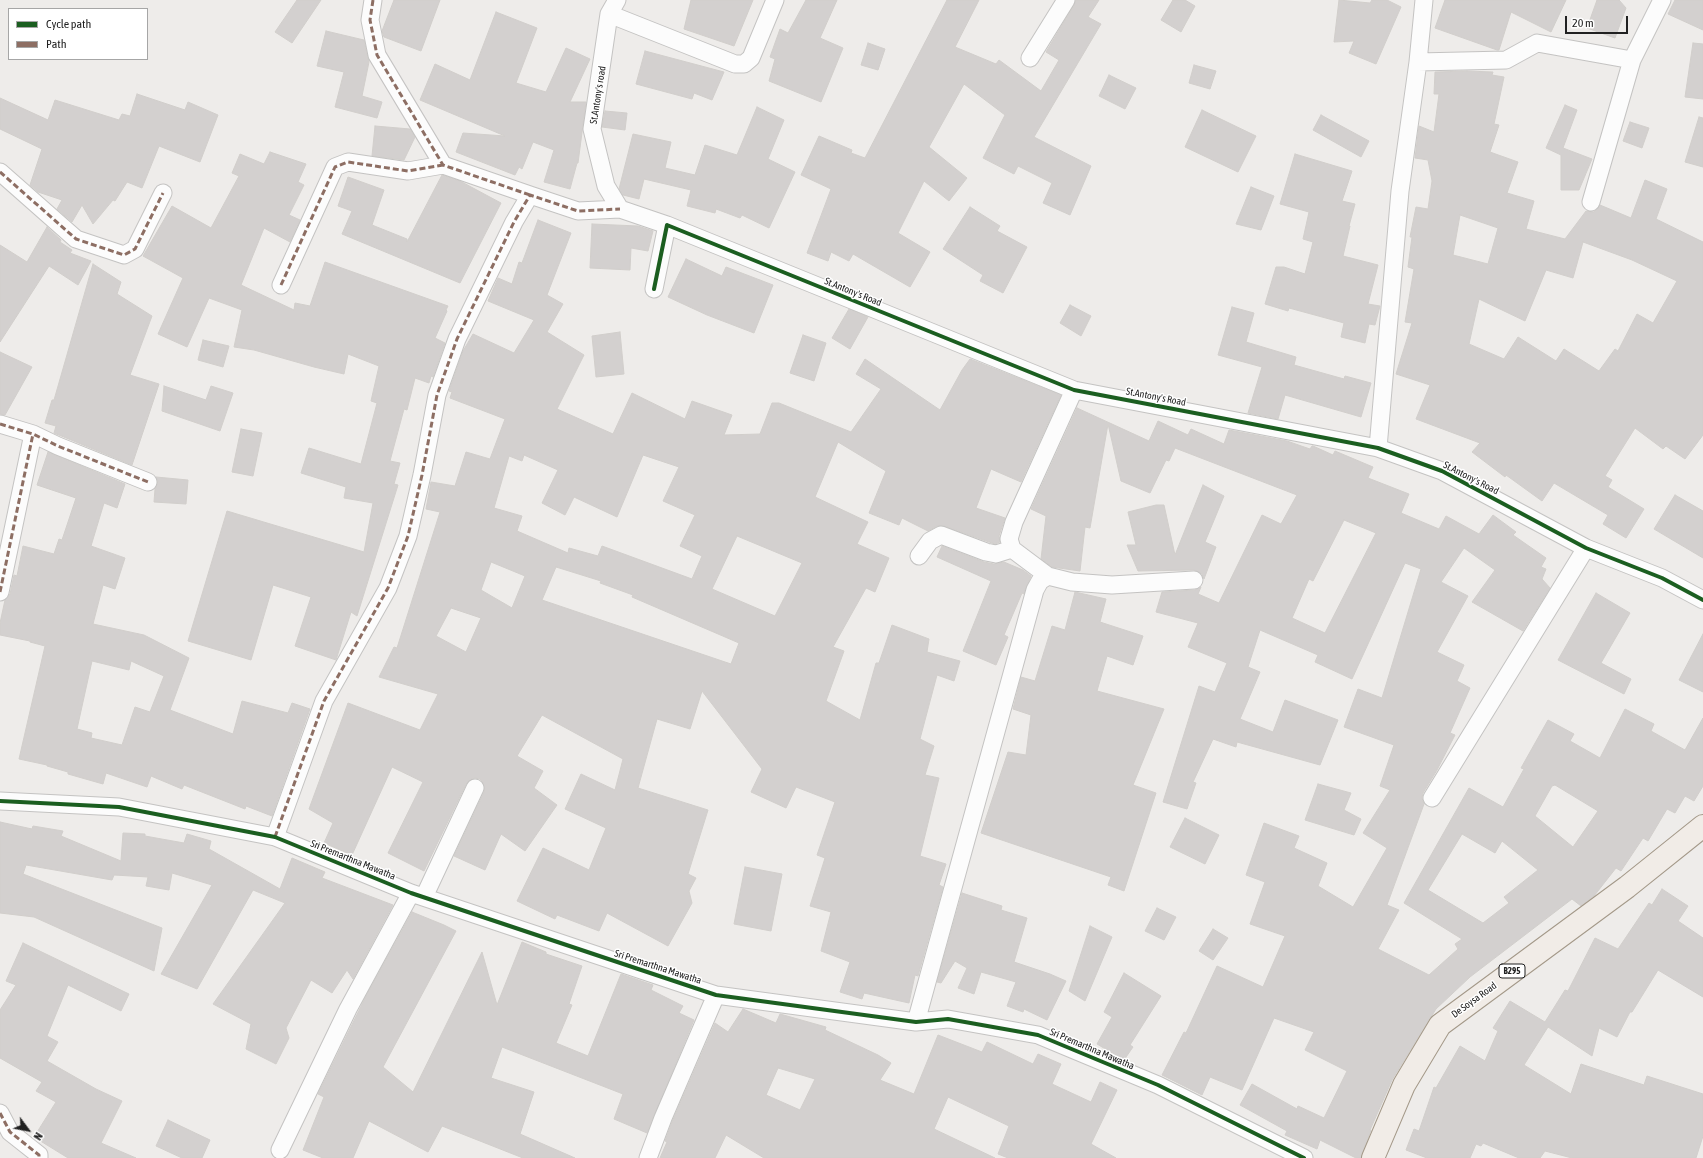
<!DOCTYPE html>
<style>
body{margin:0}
#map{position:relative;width:1703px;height:1158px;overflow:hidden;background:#eeecea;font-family:"Asap Condensed",sans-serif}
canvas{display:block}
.legend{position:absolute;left:8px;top:8px;width:140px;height:52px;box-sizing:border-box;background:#fff;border:1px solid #a6a6a6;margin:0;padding:5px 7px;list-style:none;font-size:12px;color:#212121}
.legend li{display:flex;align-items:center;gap:8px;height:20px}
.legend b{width:20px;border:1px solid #a6a6a6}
.north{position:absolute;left:8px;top:1110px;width:40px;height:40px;-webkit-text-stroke:3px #fff;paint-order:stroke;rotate:122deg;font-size:11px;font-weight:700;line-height:16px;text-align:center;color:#212121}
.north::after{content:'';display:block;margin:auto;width:14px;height:18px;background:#212121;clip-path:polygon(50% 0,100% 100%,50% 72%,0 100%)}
.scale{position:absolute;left:1565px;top:16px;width:63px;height:18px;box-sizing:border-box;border:2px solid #212121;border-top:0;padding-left:5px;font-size:12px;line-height:14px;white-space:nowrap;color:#212121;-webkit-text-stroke:3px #fff;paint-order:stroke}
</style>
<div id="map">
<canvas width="1703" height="1158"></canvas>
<ul class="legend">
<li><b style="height:5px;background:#1b5e20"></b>Cycle path</li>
<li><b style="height:5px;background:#8d6e63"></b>Path</li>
</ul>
<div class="north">N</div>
<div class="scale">20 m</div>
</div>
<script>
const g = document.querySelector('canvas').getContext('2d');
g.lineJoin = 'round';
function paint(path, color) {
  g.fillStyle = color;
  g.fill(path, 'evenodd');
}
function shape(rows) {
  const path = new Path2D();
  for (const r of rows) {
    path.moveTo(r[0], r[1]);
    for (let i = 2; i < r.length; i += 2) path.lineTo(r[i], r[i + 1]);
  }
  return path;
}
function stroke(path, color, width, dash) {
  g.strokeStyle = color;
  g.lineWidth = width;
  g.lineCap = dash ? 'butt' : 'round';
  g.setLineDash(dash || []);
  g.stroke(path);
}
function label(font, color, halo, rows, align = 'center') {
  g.font = font + ' "Asap Condensed",sans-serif';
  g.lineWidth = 3;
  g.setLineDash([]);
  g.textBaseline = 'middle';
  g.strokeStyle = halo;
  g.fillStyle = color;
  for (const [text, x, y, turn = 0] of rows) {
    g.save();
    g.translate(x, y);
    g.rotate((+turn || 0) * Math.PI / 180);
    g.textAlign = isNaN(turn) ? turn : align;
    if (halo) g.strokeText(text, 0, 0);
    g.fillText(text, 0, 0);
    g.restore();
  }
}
const building = shape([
 [297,0,321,0,292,43,275,32,297,0],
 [394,0,440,0,421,51,384,37,382,31,394,0],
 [691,0,753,0,734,46,684,29,691,0],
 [806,0,837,0,820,38,843,48,821,102,769,81,775,59,770,57,780,29,788,33,806,0],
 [947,0,979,0,955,47,996,64,999,60,1041,91,1059,60,1046,52,1074,5,1076,0,1099,0,1088,17,1101,24,1034,137,1091,166,1070,215,1043,203,1052,183,1018,166,1014,174,983,158,1005,115,964,84,929,147,967,178,949,201,924,181,898,233,930,252,910,287,853,254,849,261,831,252,828,261,807,253,831,189,801,175,819,136,852,150,851,153,865,158,947,0],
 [1173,0,1185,0,1195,6,1181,32,1161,20,1173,0],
 [1339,0,1370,3,1372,0,1387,0,1401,7,1376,64,1349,53,1354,41,1334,42,1339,0],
 [1445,0,1566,0,1551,32,1511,12,1499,50,1497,50,1435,28,1445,0],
 [1597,0,1619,0,1626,8,1615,38,1587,28,1597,0],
 [1675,0,1703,0,1703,30,1668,14,1675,0],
 [496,12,537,28,516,83,546,92,566,48,590,59,570,102,586,102,578,163,577,163,570,189,544,182,554,150,533,142,522,169,519,167,515,175,456,152,463,133,505,136,420,100,435,64,470,80,496,12],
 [326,31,364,40,369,62,362,96,382,102,377,118,335,107,344,72,317,66,326,31],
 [868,43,885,49,878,70,861,65,868,43],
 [1693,43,1703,44,1703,99,1685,97,1693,43],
 [645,51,724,72,712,100,694,93,692,99,636,84,645,51],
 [1194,65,1216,71,1210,89,1189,83,1194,65],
 [1467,71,1493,72,1492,75,1504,77,1494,124,1499,125,1490,152,1518,162,1507,193,1534,201,1526,229,1565,239,1586,211,1594,212,1600,205,1631,218,1645,180,1667,189,1656,219,1703,242,1703,435,1685,459,1666,446,1663,449,1635,428,1605,476,1612,480,1608,487,1644,509,1626,538,1603,524,1608,515,1554,483,1542,501,1506,475,1505,477,1472,452,1480,443,1416,419,1430,385,1396,374,1412,323,1405,322,1414,269,1408,267,1412,237,1410,237,1416,207,1428,209,1432,181,1428,160,1415,158,1419,126,1434,132,1439,94,1434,94,1435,72,1467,71],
 [1460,215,1498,228,1488,264,1453,255,1460,215],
 [1583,242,1632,260,1677,281,1653,323,1637,314,1618,351,1615,349,1599,371,1564,349,1556,361,1518,337,1504,359,1469,344,1479,299,1525,321,1546,270,1573,278,1583,242],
 [1109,75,1136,88,1125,109,1099,96,1109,75],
 [137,94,185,110,188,102,218,115,200,162,159,146,142,188,127,182,115,201,113,200,93,224,82,205,72,222,57,209,62,200,38,192,30,185,42,149,0,129,0,98,48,120,55,100,119,120,122,114,130,116,137,94],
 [1565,105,1577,110,1563,148,1592,159,1579,190,1561,190,1561,155,1546,148,1565,105],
 [757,107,784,120,768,159,795,172,769,228,742,215,740,218,716,209,715,213,687,206,691,190,644,179,639,199,623,195,619,189,633,134,671,142,665,168,695,175,705,145,737,155,757,107],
 [1202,110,1256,136,1238,172,1185,147,1202,110],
 [605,111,627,113,625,130,602,127,605,111],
 [1321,115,1369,141,1361,157,1313,130,1321,115],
 [1699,117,1703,118,1703,167,1685,162,1699,117],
 [1630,122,1649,128,1642,148,1623,141,1630,122],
 [375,126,410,129,415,137,404,160,372,156,375,126],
 [270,152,306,164,298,182,304,185,289,215,300,220,290,242,264,228,241,285,294,310,295,303,310,306,325,262,448,306,446,310,447,311,435,338,445,343,433,377,431,376,429,383,415,378,407,410,404,409,390,461,400,463,394,484,398,485,357,616,351,612,336,660,295,646,311,597,273,585,251,660,188,641,227,511,364,552,373,503,344,498,346,487,301,473,309,448,361,464,377,403,371,401,379,366,348,354,344,374,314,367,254,350,234,347,242,310,209,298,187,347,158,334,183,278,143,256,172,206,211,228,239,176,232,173,240,154,264,164,270,152],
 [1295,154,1352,171,1342,201,1355,204,1349,226,1350,226,1343,256,1378,265,1368,304,1380,306,1375,325,1369,324,1365,343,1341,337,1344,323,1289,308,1288,311,1265,304,1276,267,1284,267,1305,274,1313,242,1303,239,1309,212,1280,204,1295,154],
 [442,175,460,181,501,203,460,283,342,234,352,211,338,206,348,177,384,190,372,225,407,239,407,242,442,175],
 [1251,187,1274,196,1261,230,1236,224,1251,187],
 [970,207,1000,226,997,231,1027,247,1003,293,980,281,983,275,943,249,970,207],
 [538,220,571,233,547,295,563,304,547,332,584,355,557,409,613,434,632,393,685,419,692,401,732,415,724,435,760,434,772,403,779,403,851,432,881,389,856,374,865,359,940,410,962,370,970,359,1061,395,1021,482,991,469,976,508,1005,518,999,536,1000,542,995,544,989,542,944,526,937,526,928,531,902,518,899,525,869,513,886,471,838,442,815,497,868,522,857,544,889,558,875,592,866,588,833,647,844,651,826,701,860,720,876,663,879,663,892,625,929,639,927,652,960,661,954,681,937,675,920,739,934,746,925,775,939,778,920,856,946,864,939,885,943,887,918,976,915,975,909,1003,864,993,862,999,840,992,850,962,821,951,831,912,810,906,825,858,817,855,835,802,796,787,786,808,751,792,762,769,702,691,690,729,657,719,638,788,708,810,688,874,696,878,689,891,692,903,668,946,607,913,599,931,557,915,555,919,517,901,543,848,589,870,606,828,565,809,581,774,615,790,623,759,542,715,517,756,543,771,534,788,557,805,525,851,501,834,485,870,454,856,484,792,483,783,480,779,475,778,470,780,466,784,424,871,388,853,423,782,392,767,352,855,324,843,333,823,309,809,348,703,420,730,438,694,379,677,394,647,397,648,440,512,426,509,431,482,455,486,466,452,490,459,505,419,450,398,452,392,449,391,463,351,473,334,514,353,534,320,488,301,498,278,512,284,519,262,522,263,538,220],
 [524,455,558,470,542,503,565,515,574,497,617,517,643,455,679,467,663,501,695,515,680,546,702,556,692,579,602,546,598,556,569,548,568,553,517,531,522,516,494,508,509,456,522,461,524,455],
 [737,536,802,563,775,616,712,589,737,536],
 [491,562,525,576,512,608,481,590,491,562],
 [556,567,601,581,600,583,633,595,632,597,739,643,731,664,542,600,556,567],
 [451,608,481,618,466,652,436,636,451,608],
 [592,224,638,226,653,231,648,251,631,248,630,270,590,268,592,224],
 [47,227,61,240,60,242,72,250,70,253,91,261,78,285,49,266,0,342,0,245,27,262,47,227],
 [686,259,722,276,726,267,773,285,754,333,707,315,668,297,686,259],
 [93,264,121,282,117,294,152,316,130,375,159,384,132,465,54,433,56,426,45,423,52,400,54,400,93,264],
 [1070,305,1091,316,1081,336,1060,323,1070,305],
 [1232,307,1254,313,1246,342,1296,357,1294,365,1344,379,1345,376,1371,383,1361,417,1285,395,1278,419,1248,413,1262,367,1218,355,1232,307],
 [849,309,868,317,850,349,832,338,849,309],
 [620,332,624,374,596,377,592,336,620,332],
 [803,335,826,343,814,381,790,373,803,335],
 [203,340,229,346,223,367,198,360,203,340],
 [0,352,32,367,5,415,0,414,0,352],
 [164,386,206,400,211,386,233,393,220,431,162,411,164,386],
 [1077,408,1149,441,1158,421,1188,435,1191,429,1224,444,1229,430,1287,441,1310,449,1312,446,1313,446,1333,455,1335,451,1373,467,1368,478,1409,494,1401,513,1439,529,1446,516,1479,534,1493,515,1516,532,1513,535,1546,558,1541,567,1546,569,1542,579,1550,588,1523,631,1472,602,1495,570,1464,548,1441,582,1468,596,1437,652,1464,665,1457,681,1470,688,1450,733,1455,735,1437,770,1423,793,1422,798,1424,804,1387,905,1399,910,1378,949,1429,975,1458,949,1455,944,1462,939,1404,903,1469,788,1503,807,1524,769,1521,768,1548,720,1574,734,1570,741,1600,758,1625,709,1654,724,1651,731,1685,750,1703,718,1703,786,1694,801,1685,796,1675,813,1667,809,1648,841,1643,838,1621,871,1616,868,1594,896,1581,906,1572,899,1470,977,1436,1009,1392,1080,1370,1130,1371,1130,1361,1158,1356,1158,1320,1140,1317,1149,1285,1135,1287,1131,1240,1105,1252,1084,1297,1109,1298,1106,1324,1118,1347,1071,1305,1050,1314,1032,1274,1018,1242,1090,1210,1077,1202,1095,1162,1075,1184,1032,1186,1033,1217,966,1263,987,1285,936,1250,924,1265,882,1246,875,1264,823,1299,836,1294,848,1327,863,1318,886,1353,907,1387,848,1363,833,1390,790,1380,786,1394,745,1344,727,1358,689,1382,698,1421,569,1405,563,1352,679,1315,662,1318,655,1260,630,1248,667,1260,672,1240,719,1273,732,1285,700,1338,720,1320,765,1237,742,1236,747,1213,739,1193,782,1196,783,1187,809,1163,802,1199,686,1215,692,1227,663,1188,647,1198,623,1156,612,1162,592,1195,590,1201,587,1198,594,1219,603,1262,515,1281,524,1297,495,1175,448,1169,461,1166,460,1150,493,1121,481,1108,424,1090,528,1085,527,1080,571,1052,567,1041,559,1046,516,1031,509,1077,408],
 [1344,520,1376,533,1325,633,1292,618,1309,579,1313,581,1344,520],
 [1555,785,1598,811,1573,847,1535,816,1552,786,1555,785],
 [1462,834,1495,853,1502,841,1538,870,1504,897,1509,903,1483,923,1428,890,1462,834],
 [241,429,262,433,253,476,232,472,241,429],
 [48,452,125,484,117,508,104,503,91,546,125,558,115,589,103,585,93,624,144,635,189,658,170,710,233,734,242,701,288,713,292,703,310,709,272,816,246,806,245,809,184,785,182,789,151,776,147,787,106,773,103,784,68,774,68,772,47,766,47,765,19,759,45,646,30,642,30,641,0,635,0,623,5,600,10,594,14,575,17,576,23,546,54,554,59,539,62,540,76,498,37,485,48,452],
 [92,661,129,670,131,661,164,676,150,712,135,707,122,745,91,738,92,733,77,729,92,661],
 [156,477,188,480,186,504,154,502,155,489,158,481,156,477],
 [1203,485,1224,496,1205,542,1216,547,1204,579,1202,574,1194,570,1138,571,1127,545,1136,545,1128,512,1156,505,1164,505,1175,555,1203,485],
 [1675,495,1703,511,1703,558,1654,529,1675,495],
 [942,546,984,562,994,564,1004,562,1023,570,1031,576,1024,594,1022,593,1004,635,1008,637,996,665,963,651,991,581,937,557,942,546],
 [1075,592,1106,599,1100,622,1143,636,1133,665,1107,656,1097,691,1164,709,1133,785,1156,793,1124,891,1108,885,1111,877,981,833,1008,752,1026,755,1031,715,1013,709,1021,677,1035,681,1052,626,1065,630,1075,592],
 [1596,593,1630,613,1601,663,1631,679,1624,694,1558,660,1596,593],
 [1703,634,1703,692,1679,680,1703,634],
 [1318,784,1351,793,1344,810,1361,819,1354,835,1305,820,1318,784],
 [1185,818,1219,835,1205,864,1170,847,1185,818],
 [0,822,32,829,33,826,63,831,61,836,121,861,123,833,145,834,145,836,184,843,187,834,211,841,209,849,280,889,292,858,325,872,322,878,393,905,353,979,347,970,332,993,311,980,286,1028,289,1038,276,1064,246,1049,251,1024,213,1004,285,903,253,890,197,989,161,974,212,885,172,873,169,890,146,886,148,877,114,875,112,880,26,865,23,874,162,928,154,971,34,917,0,913,0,822],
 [745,867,782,874,771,931,734,924,745,867],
 [1662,889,1688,906,1678,921,1703,938,1703,997,1658,970,1632,1012,1630,1012,1617,1037,1599,1028,1592,1056,1548,1027,1524,1065,1571,1094,1581,1064,1644,1085,1647,1076,1703,1094,1703,1136,1696,1158,1572,1158,1545,1151,1540,1158,1519,1158,1483,1143,1481,1146,1476,1144,1470,1158,1427,1158,1406,1150,1414,1129,1419,1131,1434,1087,1436,1088,1460,1046,1485,1061,1498,1031,1493,1028,1510,1001,1545,1022,1565,990,1568,991,1595,938,1618,949,1649,903,1652,905,1662,889],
 [962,893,1002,906,1001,910,1027,918,1014,962,1050,974,1066,981,1047,1020,1024,1009,1023,1012,1007,1006,1016,982,981,972,974,994,958,988,967,968,955,961,941,983,937,982,962,893],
 [1157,908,1176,917,1164,940,1145,931,1157,908],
 [412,912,444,925,456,931,383,1067,413,1092,482,952,497,1005,522,942,546,952,546,954,582,966,569,1004,572,1005,556,1043,588,1056,621,974,653,985,651,990,683,1006,679,1013,694,1020,647,1133,614,1119,623,1094,502,1047,491,1078,534,1092,520,1134,575,1158,523,1158,442,1126,428,1152,369,1121,353,1158,323,1158,303,1150,324,1097,318,1094,366,996,412,912],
 [1090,926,1112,937,1085,1001,1069,991,1090,926],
 [1213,929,1228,938,1213,960,1199,951,1213,929],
 [23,943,129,994,121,1011,68,985,47,1036,58,1042,47,1061,96,1089,122,1101,101,1143,136,1158,68,1158,34,1137,56,1102,36,1091,42,1082,0,1058,0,1010,16,985,6,981,23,943],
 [1124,973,1161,996,1130,1045,1133,1047,1124,1060,1097,1044,1112,1017,1104,1012,1124,973],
 [743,1009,776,1023,780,1014,826,1027,825,1030,878,1055,891,1063,880,1080,914,1094,938,1035,982,1052,987,1042,1033,1064,1038,1054,1061,1064,1052,1084,1091,1102,1100,1082,1117,1090,1091,1144,1116,1158,1008,1158,998,1154,1009,1126,948,1097,934,1129,995,1158,764,1158,726,1135,715,1158,660,1158,667,1142,665,1141,672,1122,715,1023,728,1032,743,1009],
 [778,1068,815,1079,800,1110,766,1095,778,1068],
 [168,1120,210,1140,202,1158,182,1158,156,1146,168,1120]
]);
const street = shape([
 [373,0,370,20,377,55,443,165,530,195],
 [617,0,609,14,592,129,606,186,620,209,667,225],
 [1424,0,1418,62,1506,60,1537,43,1632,60],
 [609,14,735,64,744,64,751,58,775,0],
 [1030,58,1066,0],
 [0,172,76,239,124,255,135,249,163,193],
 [1591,202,1632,60,1662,0],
 [281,285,335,167,348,162,408,171,443,165],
 [654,289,667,225,1074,390,1378,448,1442,471,1586,548,1662,578,1703,600],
 [1074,390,1014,522,1009,539,1012,549,1048,576,1072,582,1112,585,1194,580],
 [0,424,33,434,58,446,148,482],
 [1378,448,1400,191,1418,62],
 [919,556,930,541,941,535,986,552,996,554,1012,549],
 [0,592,33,434],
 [1432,798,1586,548],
 [0,801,119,807,275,837,411,893,716,995,916,1022,948,1019,1038,1035,1158,1085,1304,1158],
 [275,837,324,701,388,588,408,536,422,475,437,395,457,339,514,222,530,195,578,211,620,209],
 [424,897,475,788],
 [916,1022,1035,590,1040,581,1048,576],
 [0,1113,10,1132,39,1155,39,1158],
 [280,1150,348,1009,411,893],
 [648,1158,663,1118,716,995]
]);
const primary = shape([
 [1373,1158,1404,1085,1440,1025,1627,887,1703,826]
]);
const quiet = shape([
 [373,0,370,20,377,55,443,165,530,195],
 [0,172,76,239,124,255,135,249,163,193],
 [281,285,335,167,348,162,408,171,443,165],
 [0,424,33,434,58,446,148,482],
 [0,592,33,434],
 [275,837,324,701,388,588,408,536,422,475,437,395,457,339,514,222,530,195,578,211,620,209],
 [0,1113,10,1132,39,1155,39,1158]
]);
const cycleway = shape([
 [654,289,667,225,1074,390,1378,448,1442,471,1586,548,1662,578,1703,600],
 [0,801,119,807,275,837,411,893,716,995,916,1022,948,1019,1038,1035,1158,1085,1304,1158]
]);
const shields = [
 [1512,971,26]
];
const shieldNames = [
 ["B295",1512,971]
];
const streetNames = [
 ["St.Antony's road",598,95,-81],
 ["St.Antony's Road",853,292,22],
 ["St.Antony's Road",1156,397,11],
 ["St.Antony's Road",1471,478,27],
 ["Sri Premarthna Mawatha",353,860,22],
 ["Sri Premarthna Mawatha",658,967,18],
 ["De Soysa Road",1474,1000,-36],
 ["Sri Premarthna Mawatha",1092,1049,23]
];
paint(building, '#d3d0cf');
stroke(building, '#d1cecb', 1);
stroke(street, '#c4c3c2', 19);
stroke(primary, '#a39888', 24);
stroke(street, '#fcfcfc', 17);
stroke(primary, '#f1ece7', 22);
stroke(quiet, '#8d6e63', 3, [6, 3]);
stroke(cycleway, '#1b5e20', 4);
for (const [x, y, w] of shields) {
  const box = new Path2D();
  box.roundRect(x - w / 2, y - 7, w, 14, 3);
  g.fillStyle = '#fff';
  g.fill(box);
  stroke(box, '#212121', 1);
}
label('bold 9px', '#212121', null, shieldNames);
label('10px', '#212121', '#fff', streetNames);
</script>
